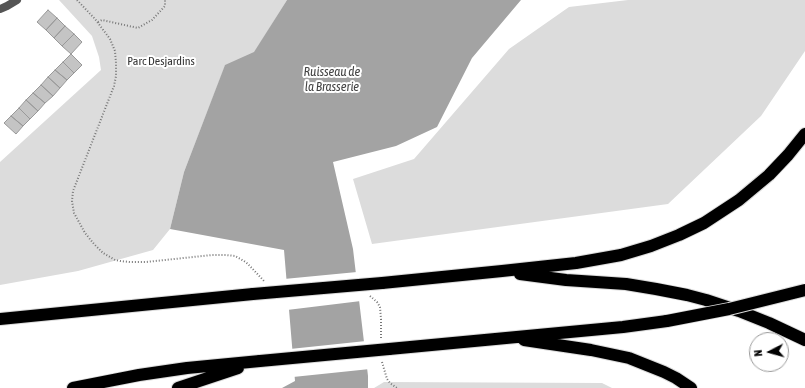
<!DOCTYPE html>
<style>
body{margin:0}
#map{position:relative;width:805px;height:388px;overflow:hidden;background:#fff;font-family:"Asap Condensed",sans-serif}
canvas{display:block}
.north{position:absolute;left:749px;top:332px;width:40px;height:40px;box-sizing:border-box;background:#fff;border:1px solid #999;border-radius:50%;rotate:264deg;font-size:11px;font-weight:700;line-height:16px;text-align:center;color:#000}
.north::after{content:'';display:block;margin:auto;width:14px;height:18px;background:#000;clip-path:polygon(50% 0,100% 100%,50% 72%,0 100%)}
</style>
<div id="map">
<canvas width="805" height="388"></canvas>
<div class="north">N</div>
</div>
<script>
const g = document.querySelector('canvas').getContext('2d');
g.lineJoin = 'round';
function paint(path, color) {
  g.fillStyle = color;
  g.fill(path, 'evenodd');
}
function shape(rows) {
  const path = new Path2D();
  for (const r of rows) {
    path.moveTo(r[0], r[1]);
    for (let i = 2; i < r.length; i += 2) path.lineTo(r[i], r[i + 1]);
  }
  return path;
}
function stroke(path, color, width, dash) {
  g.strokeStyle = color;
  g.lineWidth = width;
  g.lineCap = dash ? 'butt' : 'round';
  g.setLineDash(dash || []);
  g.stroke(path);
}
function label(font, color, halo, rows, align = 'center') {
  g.font = font + ' "Asap Condensed",sans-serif';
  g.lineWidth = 4;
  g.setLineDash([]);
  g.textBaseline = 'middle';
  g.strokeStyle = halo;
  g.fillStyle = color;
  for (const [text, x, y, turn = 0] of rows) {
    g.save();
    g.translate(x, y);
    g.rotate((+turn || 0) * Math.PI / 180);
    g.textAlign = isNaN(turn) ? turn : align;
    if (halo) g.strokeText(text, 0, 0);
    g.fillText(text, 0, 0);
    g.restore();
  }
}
const green = shape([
 [59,0,287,0,254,53,225,66,184,172,170,229,153,250,78,271,0,285,0,162,101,70,99,57,92,36],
 [628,0,805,0,805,51,761,116,668,204,372,244,353,179,414,159,509,49,569,7],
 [384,382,602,383,612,388,374,388]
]);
const water = shape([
 [287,0,521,0,472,58,437,127,396,146,333,162,353,249,368,376,368,388,282,388,295,381,284,250,170,229,184,172,225,65,254,52]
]);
const pier = shape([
 [357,272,361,301,287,310,284,279],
 [366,341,370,369,293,377,290,349]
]);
const building = shape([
 [48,10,57,18,46,30,37,22,48,10],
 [57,18,65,26,54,38,46,30,57,18],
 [65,26,74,34,62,46,54,38,65,26],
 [74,34,82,42,71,54,62,46,74,34],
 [71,54,82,65,74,73,63,62,71,54],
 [63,62,74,73,67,80,55,70,63,62],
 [55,70,67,80,60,88,48,77,55,70],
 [48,77,60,88,53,96,41,85,48,77],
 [41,85,53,96,45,103,33,93,41,85],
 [33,93,45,103,38,111,26,100,33,93],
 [26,100,38,111,30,119,19,108,26,100],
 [19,108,30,119,23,126,11,116,19,108],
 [11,116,23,126,16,134,4,123,11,116]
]);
const path = shape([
 [77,0,95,19,110,39,115,51,116,63,116,76,114,86,73,191,72,201,74,213,85,233,94,244,103,253,115,260,120,261,130,262,146,262,212,255,226,255,235,256,244,261,248,264,264,281],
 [98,22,102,20,138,28,152,20,165,6,165,0],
 [370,296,377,302,380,307,381,319,381,338],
 [382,362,387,379,390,383,397,388]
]);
const minor = shape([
 [0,9,7,6,17,0]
]);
const motorway = shape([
 [520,274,566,280,626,284,656,289,687,295,706,300,739,311,769,323,805,340],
 [382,283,502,271,576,263,621,255,651,246,679,235,704,223,739,200,769,175,788,155,805,134],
 [0,319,253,294],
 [524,340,591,350,629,358,664,372,676,378,691,388],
 [389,349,623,327,667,321],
 [73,388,139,375,187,368,260,361],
 [178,388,238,368]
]);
const motorwayBridge = shape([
 [253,294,382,283],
 [667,321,729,309,805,290],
 [260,361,389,349]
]);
const parkNames = [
 ["Parc Desjardins",161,61]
];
const waterNames = [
 ["Ruisseau de",332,72],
 ["la Brasserie",332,87]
];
paint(green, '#dcdcdc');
paint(water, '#a3a3a3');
paint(pier, '#fff');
paint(building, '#c4c4c4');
stroke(building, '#999', 1);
stroke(motorway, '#dbdbdb', 14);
stroke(path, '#777', 2, [1, 2]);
stroke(minor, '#555', 8);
stroke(motorway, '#000', 12);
stroke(motorwayBridge, '#dbdbdb', 14, []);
stroke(motorwayBridge, '#000', 12);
label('12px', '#333', '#fff', parkNames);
label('italic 13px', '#444', '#fff', waterNames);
</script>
